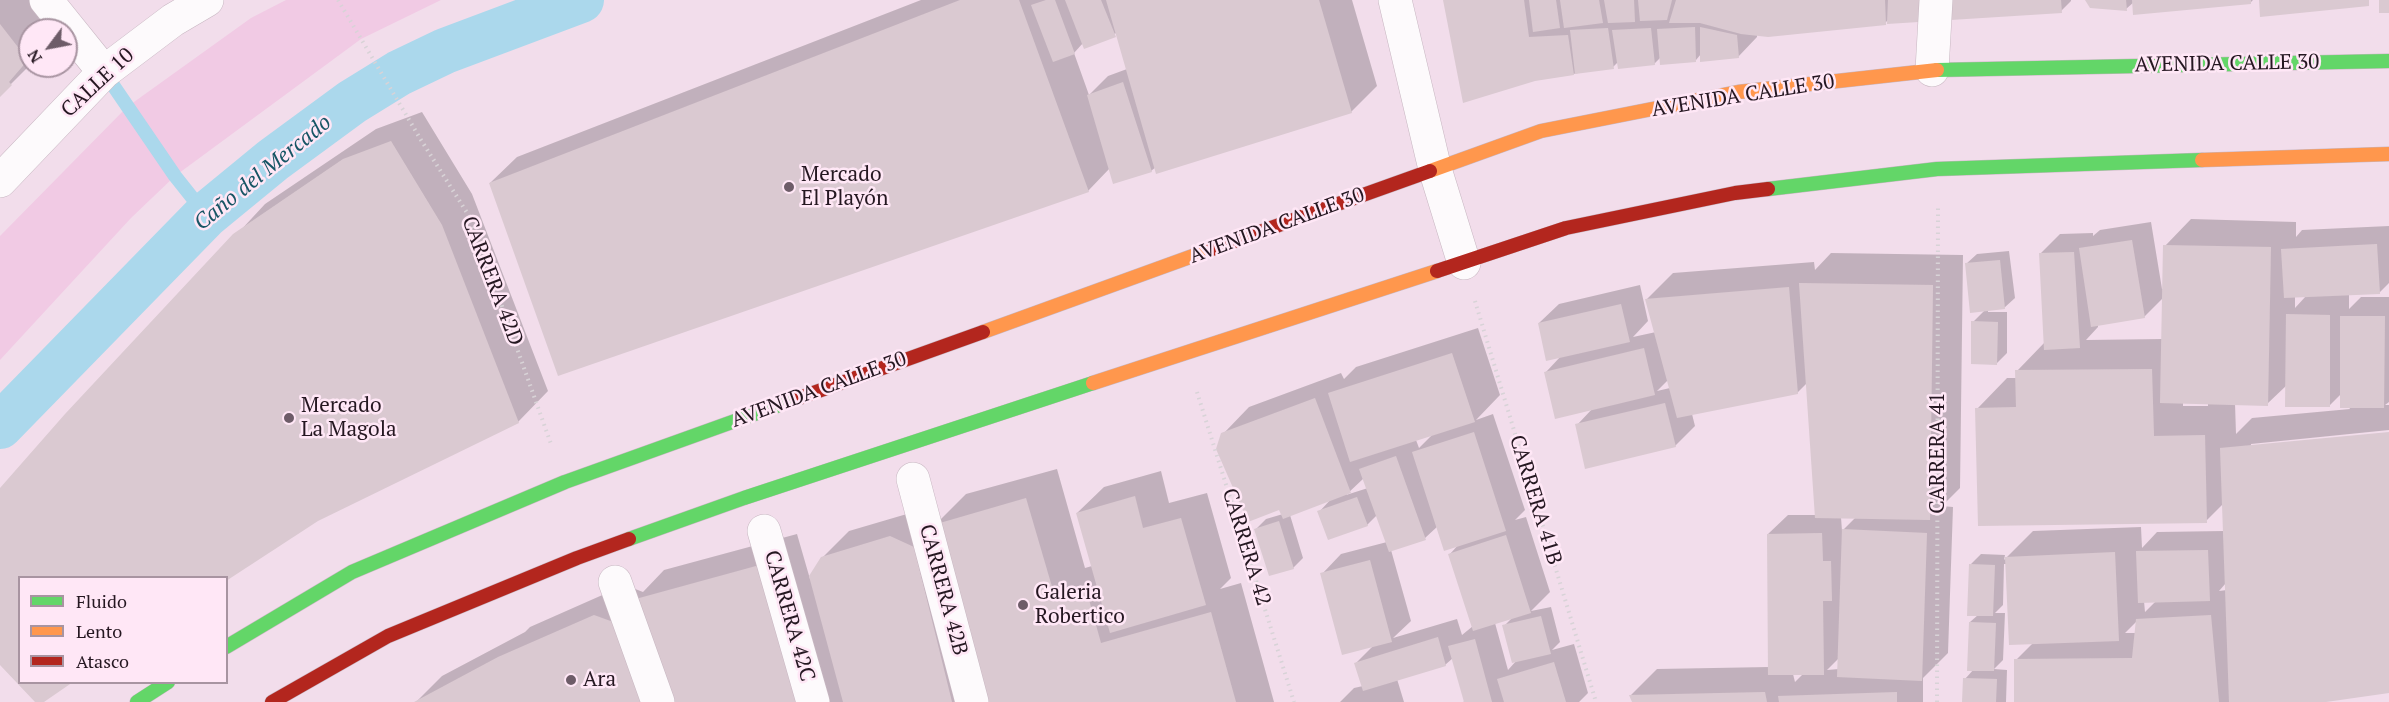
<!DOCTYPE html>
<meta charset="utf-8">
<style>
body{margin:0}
#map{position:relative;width:2389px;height:702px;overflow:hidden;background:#f2ddeb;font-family:"PT Serif",serif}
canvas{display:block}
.legend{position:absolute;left:18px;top:576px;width:210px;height:108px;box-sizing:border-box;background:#ffe7f6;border:2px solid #a894a1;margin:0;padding:8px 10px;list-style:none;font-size:18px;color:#251721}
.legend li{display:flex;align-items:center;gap:12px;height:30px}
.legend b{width:30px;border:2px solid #a894a1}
.north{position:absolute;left:18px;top:18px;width:60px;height:60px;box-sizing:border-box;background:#ffe7f6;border:2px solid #a894a1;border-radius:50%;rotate:238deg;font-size:16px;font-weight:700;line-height:24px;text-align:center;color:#251721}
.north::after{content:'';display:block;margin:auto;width:21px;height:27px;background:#6d5c68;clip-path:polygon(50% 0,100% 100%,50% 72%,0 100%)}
</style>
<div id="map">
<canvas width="2389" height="702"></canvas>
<ul class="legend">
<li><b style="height:8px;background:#63d668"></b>Fluido</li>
<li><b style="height:8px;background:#ff974d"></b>Lento</li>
<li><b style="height:8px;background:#b3261e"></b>Atasco</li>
</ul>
<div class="north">N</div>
</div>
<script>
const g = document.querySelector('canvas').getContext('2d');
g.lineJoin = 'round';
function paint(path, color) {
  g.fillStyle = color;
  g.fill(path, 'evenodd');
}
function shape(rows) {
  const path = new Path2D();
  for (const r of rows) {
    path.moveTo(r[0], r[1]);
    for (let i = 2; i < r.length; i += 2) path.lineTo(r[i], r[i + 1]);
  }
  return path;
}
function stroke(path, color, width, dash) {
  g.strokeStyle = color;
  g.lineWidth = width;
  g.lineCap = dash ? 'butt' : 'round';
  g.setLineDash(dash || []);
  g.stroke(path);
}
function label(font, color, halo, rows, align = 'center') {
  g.font = font + ' "PT Serif",serif';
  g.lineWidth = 5;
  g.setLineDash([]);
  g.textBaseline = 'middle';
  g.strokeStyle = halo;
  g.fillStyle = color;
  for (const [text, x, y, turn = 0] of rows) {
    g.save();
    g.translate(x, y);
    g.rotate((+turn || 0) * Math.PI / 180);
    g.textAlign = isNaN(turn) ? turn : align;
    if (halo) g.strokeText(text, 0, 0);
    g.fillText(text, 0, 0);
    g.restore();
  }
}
const green = shape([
 [286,0,441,0,361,39,175,176,131,218,0,360,0,236,127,107,251,18]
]);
const shadow = shape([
 [0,0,35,0,56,30,30,30,30,59,27,62,30,65,0,95],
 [921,0,1352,0,1377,86,1351,112,1156,167,1151,171,1110,168,1088,191,490,183,517,157],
 [1117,33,1127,69,1108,76,1089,95,1074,53,1083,43],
 [1445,0,2071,0,2071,1,2061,11,1889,19,1885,23,1757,34,1757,37,1738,57,1701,54,1696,60,1661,57,1654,64,1618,62,1613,67,1573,74],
 [2087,0,2253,0,2250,3,2134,2,2126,9],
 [422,112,472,194,548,391,518,422,317,519,226,578,20,578,20,682,41,702,37,702,0,662,0,490,265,204,376,129],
 [2191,219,2296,222,2296,237,2302,230,2389,226,2389,283,2379,293,2349,294,2349,309,2361,297,2389,297,2389,402,2385,405,2389,405,2389,430,2251,444,2251,447,2389,433,2389,691,2315,702,2016,702,2016,660,2033,643,2007,564,2004,564,2003,605,1995,613,2005,613,2003,660,1994,669,2007,670,2006,702,1964,702,1965,679,1974,669,1970,622,1978,615,1971,564,1981,554,2005,555,2004,560,2033,531,2141,527,2142,548,2157,532,2224,531,2223,504,2206,521,1977,409,2007,378,2017,378,2017,371,2045,342,2040,254,2060,234,2093,233,2093,236,2100,230,2151,222,2162,289,2164,289,2165,246],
 [2295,296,2306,296,2295,308],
 [2164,297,2163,339,2086,340,2098,327,2098,324,2144,317],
 [2287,385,2329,406,2341,394,2350,409,2252,418,2236,434,2235,403,2267,404],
 [2183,402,2208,403,2208,406,2183,406],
 [2226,583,2227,590,2219,591],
 [2144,601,2156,601,2145,612],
 [2137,621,2136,633,2125,633],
 [2009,251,2015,298,2004,308,1988,309,1988,312,2007,312,2007,353,1997,363,1973,322,1985,310,1966,264,1977,254],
 [1831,253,1963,255,1960,488,1942,506,1953,507,1948,653,1923,678,1923,702,1633,702,1631,695,1657,669,1769,667,1768,534,1788,515,1817,515,1808,382,1797,393,1692,414,1695,426,1675,446,1577,425,1593,408,1546,372,1561,356,1539,323,1559,304,1640,285,1648,321,1633,337,1656,332,1647,299,1673,273,1814,262,1815,270],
 [1668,380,1670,388,1657,391],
 [1841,517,1856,517,1842,531],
 [1839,658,1839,669,1827,670],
 [1793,674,1803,674,1795,682],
 [1478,328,1500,395,1476,420,1493,414,1525,510,1515,520,1526,517,1550,592,1531,611,1551,607,1560,642,1552,650,1574,644,1588,693,1579,702,1463,702,1465,701,1453,658,1445,665,1397,679,1404,702,1340,702,1354,688,1363,686,1356,663,1374,645,1322,574,1341,554,1387,542,1377,515,1367,525,1319,512,1332,498,1290,515,1303,558,1293,568,1256,529,1266,519,1283,514,1223,434,1249,407,1341,373,1344,379,1356,367],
 [1432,435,1419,448,1416,440],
 [1364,478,1368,488,1346,495],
 [1438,526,1459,544,1450,554,1473,626,1462,635,1457,619,1393,638,1411,621,1391,550,1425,538],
 [1512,618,1504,626,1517,660,1508,670,1495,623],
 [1057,469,1085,568,1092,566,1077,513,1104,487,1161,471,1169,503,1207,493,1231,578,1220,589,1241,583,1274,702,416,702,442,676,525,632,530,627,625,585,643,592,664,570,797,534,810,579,822,558,849,531,917,511,939,521,966,494]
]);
const stream = shape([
 [104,72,175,176,206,215]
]);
const canal = shape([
 [0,426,206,215,273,160,352,102,399,73,445,51,581,0]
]);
const building = shape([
 [960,0,1019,0,1089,192,558,376,489,183],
 [1046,0,1055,0,1075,54,1053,62,1031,5],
 [1065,0,1101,0,1116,37,1084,49],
 [1106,0,1319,0,1352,113,1156,174],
 [1443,0,1524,0,1529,37,1568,35,1574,75,1535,81,1463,103],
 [1529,0,1556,0,1560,28,1533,32],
 [1560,0,1599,0,1603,23,1564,28],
 [1604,0,1634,0,1635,22,1608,23],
 [1638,0,1672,0,1667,20,1640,21],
 [1676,0,1885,0,1886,25,1768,37,1741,34,1700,23,1669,23],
 [1888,0,2061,0,2062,13,1887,24],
 [2085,0,2126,0,2127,11,2090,8],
 [2132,0,2251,0,2251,4,2133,15],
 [2259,0,2369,0,2369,6,2260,17],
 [2379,0,2389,0,2389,13,2379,13],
 [0,24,28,60,9,82,12,85,0,97],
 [1695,27,1696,62,1660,65,1657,29],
 [1700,27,1737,35,1739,58,1700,62],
 [1608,28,1614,69,1575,74,1570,30],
 [1651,28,1655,65,1618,69,1612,30],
 [1123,82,1152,172,1113,184,1087,95],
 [391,141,442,225,519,423,318,521,226,581,226,578,20,578,20,682,73,682,44,702,35,702,0,665,0,488,65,414,233,234,343,159],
 [2132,240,2145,318,2091,327,2079,248],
 [2377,244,2380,294,2284,298,2281,249],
 [2163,245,2271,247,2268,406,2160,403],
 [2074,252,2080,348,2044,350,2039,253],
 [2000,260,2005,309,1970,313,1965,263],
 [1799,283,1933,285,1930,520,1815,518],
 [1789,287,1798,394,1677,418,1645,299],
 [1621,304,1630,342,1546,361,1538,323],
 [2286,314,2330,315,2330,407,2285,407],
 [2340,316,2385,316,2384,408,2340,408],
 [1971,321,1998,322,1997,365,1971,364],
 [1644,348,1655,395,1555,419,1544,372],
 [1452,353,1475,422,1350,462,1328,393],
 [2152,369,2154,436,2205,435,2207,523,1978,526,1975,408,2016,407,2015,370],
 [1315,398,1351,493,1283,519,1279,510,1248,522,1216,449,1221,433],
 [1665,403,1676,447,1585,469,1575,424],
 [1474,432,1506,531,1444,551,1412,452],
 [2389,432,2389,693,2326,702,2229,702,2220,448],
 [1396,456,1426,540,1389,552,1359,469],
 [1135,496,1143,528,1181,518,1206,605,1110,633,1076,513],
 [1357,497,1368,526,1328,540,1317,511],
 [1026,498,1055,597,1086,589,1101,643,1211,612,1236,702,983,702,933,525],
 [1279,521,1294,569,1269,576,1254,529],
 [1842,529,1927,533,1922,681,1837,677],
 [1822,533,1823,561,1831,561,1832,601,1823,601,1824,675,1768,675,1767,534],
 [1506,535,1531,613,1473,631,1448,554],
 [890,536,914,547,952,702,843,702,809,576,821,557],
 [2208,550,2210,601,2138,603,2136,551],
 [2115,552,2119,641,2009,645,2005,557],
 [1370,560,1392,642,1342,655,1320,573],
 [767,563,804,702,669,702,632,600],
 [1969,564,1995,565,1993,616,1967,616],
 [594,615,616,623,646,702,414,702,498,657],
 [2211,615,2219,702,2014,702,2014,659,2132,658,2136,619],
 [1541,616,1551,654,1512,663,1502,625],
 [1969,622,1996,623,1994,671,1967,671],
 [1438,637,1446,666,1363,691,1354,663],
 [1475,639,1492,702,1464,702,1448,646],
 [1554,662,1566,702,1504,702,1497,679],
 [1963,678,1997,679,1996,702,1962,702],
 [1765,692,1767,702,1632,702,1629,695],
 [1897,692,1897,702,1779,702,1778,696]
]);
const path = shape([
 [338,0,421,140,471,219,551,444],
 [1475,301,1596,702],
 [1197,392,1294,702],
 [1937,702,1938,208]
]);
const street = shape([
 [46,0,104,72],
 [1395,0,1435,169,1464,263],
 [1932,70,1936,0],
 [0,181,104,72,173,20,207,0],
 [913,479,972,702],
 [764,531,813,702],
 [615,582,658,702]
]);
const fast = shape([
 [1937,70,2389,61],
 [1768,189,1937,169,2202,160],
 [629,539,744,498,1093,383],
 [226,647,352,572,565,482,799,398],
 [137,702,168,682]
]);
const slow = shape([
 [2202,160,2389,154],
 [1430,171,1541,131,1738,92,1937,70],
 [983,332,1212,249],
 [1093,383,1437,271]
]);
const jam = shape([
 [1212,249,1430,171],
 [1437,271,1566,228,1735,193,1768,189],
 [799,398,983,332],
 [272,702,388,636,577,558,629,539]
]);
const markers = [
 [789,187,6,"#6d5c68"],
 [289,418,6,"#6d5c68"],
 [1023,605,6,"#6d5c68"],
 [571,680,6,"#6d5c68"]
];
const streetNames = [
 ["AVENIDA CALLE 30",2227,64,-1],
 ["CALLE 10",98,83,-43],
 ["AVENIDA CALLE 30",1743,96,-9],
 ["AVENIDA CALLE 30",1277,226,-20],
 ["CARRERA 42D",492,281,69],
 ["AVENIDA CALLE 30",819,390,-20],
 ["CARRERA 41",1938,453,-90],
 ["CARRERA 41B",1535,500,73],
 ["CARRERA 42",1246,547,73],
 ["CARRERA 42B",943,590,75],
 ["CARRERA 42C",789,616,74]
];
const poiNames = [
 ["Mercado",801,175],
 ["El Playón",801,199],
 ["Mercado",301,406],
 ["La Magola",301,430],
 ["Galeria",1035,593],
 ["Robertico",1035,617],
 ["Ara",583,680]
];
const waterNames = [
 ["Caño del Mercado",263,173,-39]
];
paint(green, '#f1cae4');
paint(shadow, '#0003');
stroke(stream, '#abd8ec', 14);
stroke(canal, '#abd8ec', 46);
paint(building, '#dac9d1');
stroke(street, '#c7b6c1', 34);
stroke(fast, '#c7b6c1', 15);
stroke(slow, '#c7b6c1', 15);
stroke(jam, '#c7b6c1', 15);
stroke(path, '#d8d3d7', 4, [1.5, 4.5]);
stroke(street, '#fdfafc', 33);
stroke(fast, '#63d668', 14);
stroke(slow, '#ff974d', 14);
stroke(jam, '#b3261e', 14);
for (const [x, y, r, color] of markers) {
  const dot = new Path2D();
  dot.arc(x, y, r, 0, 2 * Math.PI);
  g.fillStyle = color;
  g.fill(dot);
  stroke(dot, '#ffe7f6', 2);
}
label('21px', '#251721', '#ffe7f6', streetNames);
label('21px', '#251721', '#ffe7f6', poiNames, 'left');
label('italic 22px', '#175565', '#ffe7f6', waterNames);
</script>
